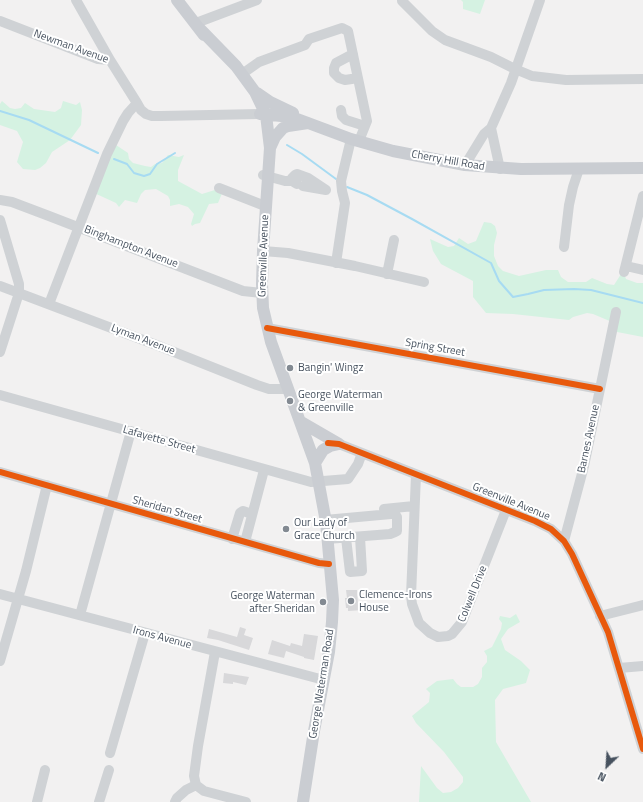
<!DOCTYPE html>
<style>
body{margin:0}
#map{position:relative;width:643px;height:802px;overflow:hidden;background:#f2f1f1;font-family:"Titillium Web",sans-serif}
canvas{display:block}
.north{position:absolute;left:587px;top:746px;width:40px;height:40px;-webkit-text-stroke:3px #fff;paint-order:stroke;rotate:205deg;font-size:11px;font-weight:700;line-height:16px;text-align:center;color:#47525f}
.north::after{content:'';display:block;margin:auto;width:14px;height:18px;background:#47525f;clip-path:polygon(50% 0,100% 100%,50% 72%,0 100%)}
</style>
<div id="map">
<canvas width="643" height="802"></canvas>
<div class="north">N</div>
</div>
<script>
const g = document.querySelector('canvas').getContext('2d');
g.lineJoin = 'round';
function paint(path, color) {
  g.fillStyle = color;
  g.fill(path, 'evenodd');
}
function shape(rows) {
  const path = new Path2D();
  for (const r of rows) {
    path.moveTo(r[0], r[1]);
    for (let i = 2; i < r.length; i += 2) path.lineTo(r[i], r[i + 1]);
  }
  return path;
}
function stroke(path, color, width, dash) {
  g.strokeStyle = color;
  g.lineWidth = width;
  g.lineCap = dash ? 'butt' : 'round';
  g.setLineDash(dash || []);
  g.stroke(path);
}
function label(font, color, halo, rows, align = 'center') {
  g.font = font + ' "Titillium Web",sans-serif';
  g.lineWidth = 4;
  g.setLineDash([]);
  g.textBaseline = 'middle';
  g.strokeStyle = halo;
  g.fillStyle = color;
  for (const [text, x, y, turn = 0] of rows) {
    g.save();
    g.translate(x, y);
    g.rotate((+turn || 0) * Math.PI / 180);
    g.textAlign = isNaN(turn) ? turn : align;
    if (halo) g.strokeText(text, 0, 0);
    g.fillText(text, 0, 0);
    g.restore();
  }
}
const green = shape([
 [461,0,485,0,480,14,463,9,463,2],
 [2,101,10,108,15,109,21,108,25,103,34,109,55,112,61,108,63,101,76,105,80,102,82,110,81,125,70,140,52,152,46,163,40,168,35,170,23,169,17,162,23,142,17,131,0,125,0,104],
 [113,143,128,153,129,159,133,163,145,166,151,167,155,164,162,163,168,155,179,157,184,155,178,170,178,181,202,194,218,189,223,191,218,203,209,204,200,223,195,224,192,226,191,224,194,214,188,207,179,204,170,206,170,200,168,196,156,189,145,190,141,194,137,203,125,200,119,207,116,203,92,192],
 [484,222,491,223,495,226,497,233,494,245,494,256,498,266,503,271,519,276,546,270,558,270,561,277,568,282,586,282,592,278,607,284,614,285,623,271,626,279,637,283,643,283,643,337,612,331,612,322,593,314,587,313,573,317,569,320,513,314,486,313,473,297,473,281,441,264,433,251,430,239,448,247,454,246,459,238,468,244,476,241],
 [516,614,520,622,508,629,501,639,505,650,521,661,530,670,526,683,503,689,495,700,496,742,531,802,419,802,421,766,437,788,443,793,451,792,458,788,463,782,463,777,444,752,416,723,412,716,429,702,430,693,426,689,437,681,453,679,457,684,461,687,473,687,478,684,482,677,482,668,487,662,487,656,484,651,492,647,501,629,502,623,499,619,500,616,510,618]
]);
const stream = shape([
 [0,111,29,120,98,153],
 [287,145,302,154,336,179],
 [114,159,127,164,134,173,144,176,150,174,157,164,175,153],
 [347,187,367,195,412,219,491,263,499,281,513,297,528,294,544,290,574,289,591,290,643,303]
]);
const building = shape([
 [346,590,357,590,358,604,363,604,364,610,348,611,348,608,346,608,345,598,347,598],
 [240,627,246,629,244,635,253,638,249,650,218,640,207,638,209,629,237,637],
 [304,634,318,636,314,660,304,658,304,657,286,651,284,658,268,654,272,640,290,646,291,643,302,646],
 [224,673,249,677,246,685,233,682,233,684,223,683]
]);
const minor = shape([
 [76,0,110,60],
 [402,1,432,31,445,40,491,57,515,69,532,76,566,80,643,79],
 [0,21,98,59,110,60,137,103,141,110,146,114,152,116,161,116,259,114],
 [196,23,257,0],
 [353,54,336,63,334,68,334,73,339,78,345,80,358,78],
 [242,74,259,62,305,45,309,39,342,28,348,31,367,121,359,141],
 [341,110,342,116,346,120,365,126],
 [491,128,500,169],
 [465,165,484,134,491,128,511,83,540,0],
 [263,175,285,181,292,181],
 [297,184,292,181,292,178,295,175,297,174,308,178,326,190,303,186],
 [219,188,265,206],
 [0,200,12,202,49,216,243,291,262,293],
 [0,220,19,284,19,293,0,352],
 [564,247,569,205,573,187,579,169],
 [263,251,288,253,355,266,424,282],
 [336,263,345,203,342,191,341,181,351,139],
 [626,266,643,270],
 [624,272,643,196],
 [387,274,394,240],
 [0,286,159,346,257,385,269,389,287,389],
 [49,304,107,154,123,121,128,113,137,103],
 [267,328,600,389],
 [0,395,311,482,348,479,358,464,362,453],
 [332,444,339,444,535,521,551,529,564,541,572,554,608,632,643,749],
 [0,472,319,563,329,564],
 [416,475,411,596,412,604,419,623,430,633,438,637,448,636,452,634,462,622,506,510],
 [384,509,414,506],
 [325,520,391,514,395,514,397,517,397,531,395,532,390,534,327,539],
 [346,538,350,572,362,571,360,537],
 [232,539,240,513,243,511,252,514],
 [564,541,584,466,616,312],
 [245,542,264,470],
 [0,594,324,680],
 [80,615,131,431],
 [600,616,643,605],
 [0,661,26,571,47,485],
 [619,668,643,666],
 [110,753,145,633],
 [196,785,194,776,198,746,215,652],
 [196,785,204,791,246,802],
 [37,802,45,770],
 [99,802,109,770],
 [175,802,177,798,186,790,196,785]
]);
const major = shape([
 [177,0,204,35],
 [199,28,236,66,255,92,266,115,270,148,263,251,262,284,263,308,271,342,315,463,326,522,333,600,332,622,329,652,314,731,303,802],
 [257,93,270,102,293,113],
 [260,114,292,117,351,139,393,151,465,165,521,169,643,168],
 [270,148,275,137,283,128,288,126,308,123],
 [301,422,339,444],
 [315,463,323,450,330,446,339,444]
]);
const cycleway = shape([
 [267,328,600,389],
 [328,443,339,444,535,521,551,529,564,541,572,554,608,632,643,749],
 [0,472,319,563,329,564]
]);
const markers = [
 [290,368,4,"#838a92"],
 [290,401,4,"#838a92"],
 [286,529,4,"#838a92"],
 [351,601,4,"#838a92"],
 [323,602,4,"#838a92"]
];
const streetNames = [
 ["Newman Avenue",71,47,20],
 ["Cherry Hill Road",448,161,10],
 ["Binghampton Avenue",131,247,21],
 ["Greenville Avenue",264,256,-88],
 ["Lyman Avenue",143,340,21],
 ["Spring Street",435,348,10],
 ["Barnes Avenue",589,439,-78],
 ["Lafayette Street",159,440,16],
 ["Greenville Avenue",511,502,22],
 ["Sheridan Street",167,510,16],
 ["Colwell Drive",473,594,-68],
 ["Irons Avenue",162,638,15],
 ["George Waterman Road",322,684,-81]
];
const poiNames = [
 ["Bangin' Wingz",298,368],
 ["George Waterman",298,395],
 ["& Greenville",298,408],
 ["Our Lady of",294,523],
 ["Grace Church",294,536],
 ["Clemence-Irons",359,595],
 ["House",359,608],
 ["George Waterman",315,596,"right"],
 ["after Sheridan",315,609,"right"]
];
paint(green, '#d5f2e2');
stroke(stream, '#a7dbf2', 2);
paint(building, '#d8d8da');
stroke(minor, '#cfd2d5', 10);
stroke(major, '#cacdd2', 12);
stroke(cycleway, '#e8590c', 6);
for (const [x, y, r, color] of markers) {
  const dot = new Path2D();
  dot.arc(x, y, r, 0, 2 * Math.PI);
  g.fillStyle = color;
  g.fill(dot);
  stroke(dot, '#fff', 1.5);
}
label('11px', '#47525f', '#fff', streetNames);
label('11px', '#47525f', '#fff', poiNames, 'left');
</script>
